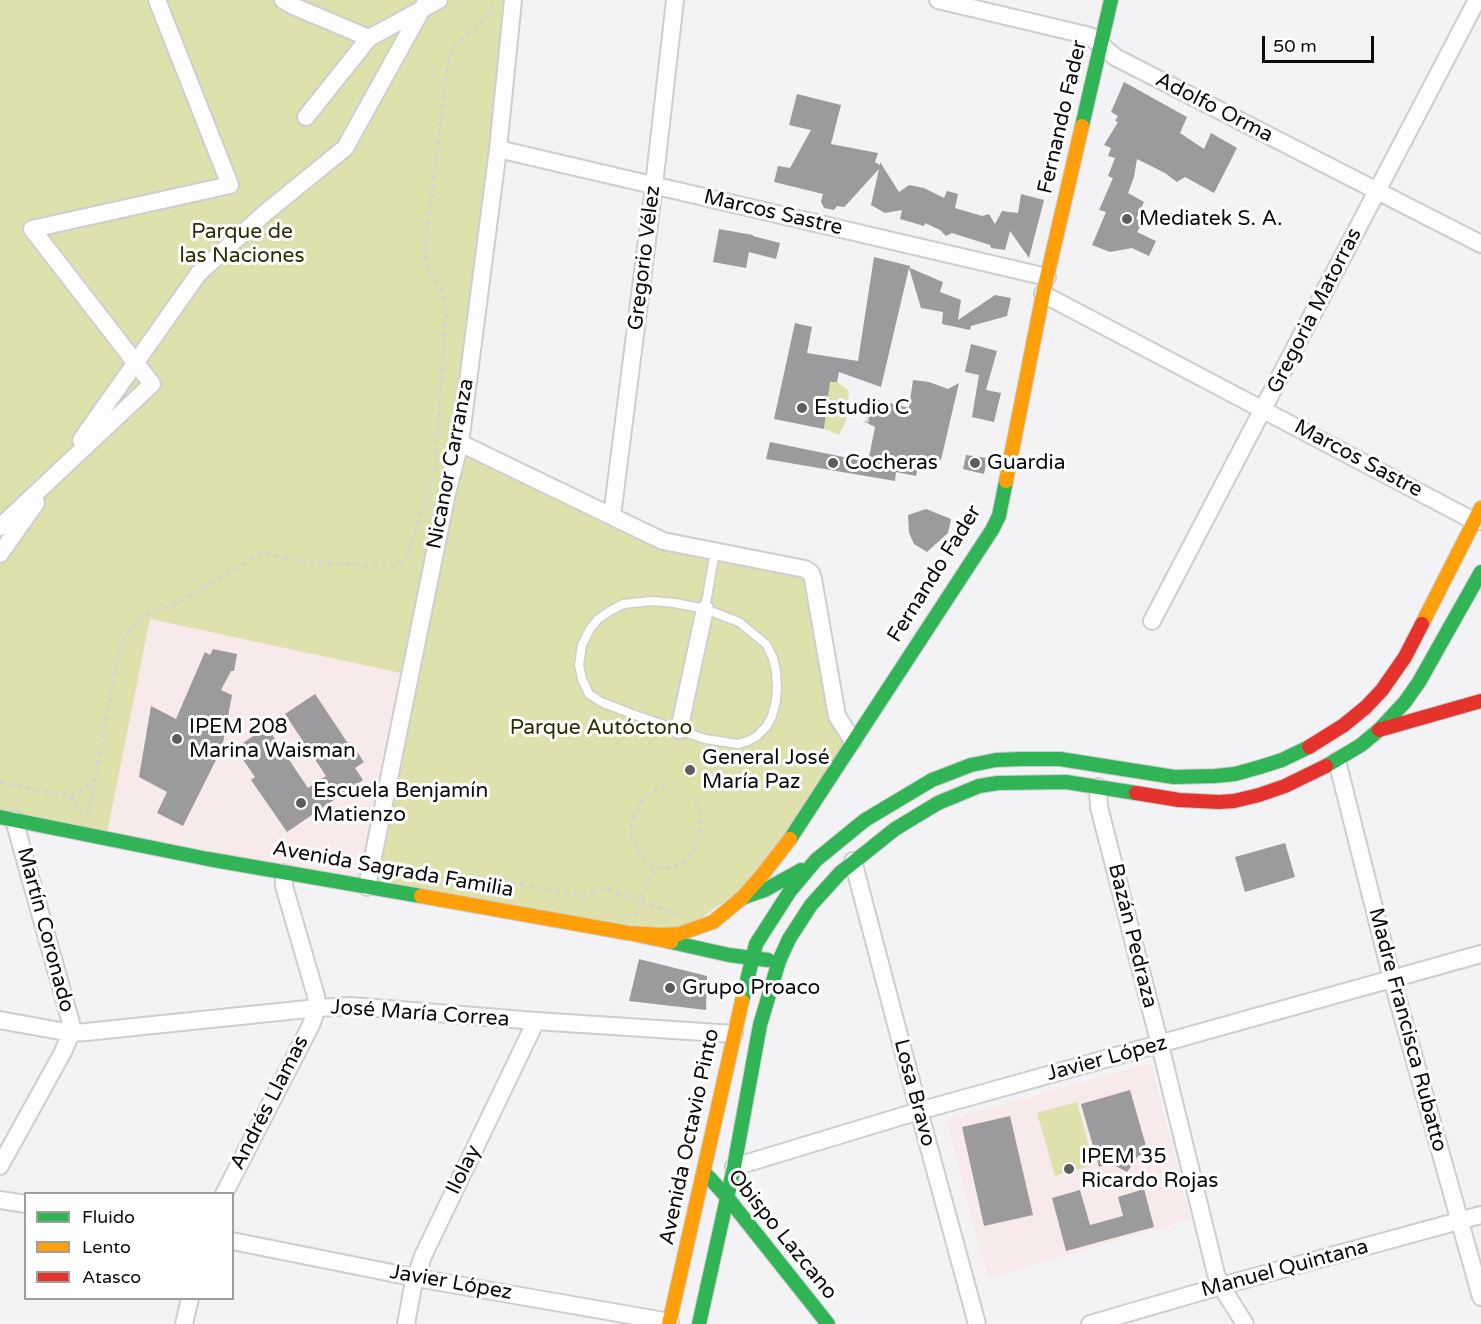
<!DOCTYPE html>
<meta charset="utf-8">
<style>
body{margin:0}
#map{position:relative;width:1481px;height:1324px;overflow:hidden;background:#f3f3f6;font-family:"Varela Round",sans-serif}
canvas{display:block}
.legend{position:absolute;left:24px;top:1192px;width:210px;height:108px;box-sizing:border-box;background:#fff;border:2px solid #9e9e9f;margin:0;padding:8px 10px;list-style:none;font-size:18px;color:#0c0c0e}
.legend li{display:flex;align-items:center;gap:12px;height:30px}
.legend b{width:30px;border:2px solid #9e9e9f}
.scale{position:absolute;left:1262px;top:36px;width:112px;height:27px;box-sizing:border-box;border:3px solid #0c0c0e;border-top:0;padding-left:8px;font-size:18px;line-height:21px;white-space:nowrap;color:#0c0c0e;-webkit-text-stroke:4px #fff;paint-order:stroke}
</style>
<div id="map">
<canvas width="1481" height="1324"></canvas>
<ul class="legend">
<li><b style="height:8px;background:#30b455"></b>Fluido</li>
<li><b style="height:8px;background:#ff9f0a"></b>Lento</li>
<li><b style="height:8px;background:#e5322d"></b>Atasco</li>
</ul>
<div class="scale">50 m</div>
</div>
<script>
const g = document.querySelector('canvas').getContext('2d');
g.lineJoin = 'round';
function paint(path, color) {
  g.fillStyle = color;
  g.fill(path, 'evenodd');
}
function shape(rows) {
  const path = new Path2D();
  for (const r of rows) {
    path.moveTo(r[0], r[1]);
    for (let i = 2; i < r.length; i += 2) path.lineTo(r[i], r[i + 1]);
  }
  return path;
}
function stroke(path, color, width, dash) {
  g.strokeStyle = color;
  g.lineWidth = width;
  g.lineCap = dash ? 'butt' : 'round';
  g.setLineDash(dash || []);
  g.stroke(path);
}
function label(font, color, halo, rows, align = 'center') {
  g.font = font + ' "Varela Round",sans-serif';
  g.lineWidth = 6;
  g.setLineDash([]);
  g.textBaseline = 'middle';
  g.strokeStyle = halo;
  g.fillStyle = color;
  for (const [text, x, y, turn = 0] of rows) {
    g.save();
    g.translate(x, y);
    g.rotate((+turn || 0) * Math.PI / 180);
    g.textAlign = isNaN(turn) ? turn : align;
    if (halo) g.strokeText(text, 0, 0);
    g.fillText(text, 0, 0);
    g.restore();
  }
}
const education = shape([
 [149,619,410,675,367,887,106,839],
 [1151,1063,1191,1219,988,1278,946,1120]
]);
const green = shape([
 [0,0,513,0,460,443,663,541,813,579,837,716,853,741,763,874,679,934,367,887,410,675,150,619,106,839,0,817],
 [807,379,837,382,849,391,846,421,839,435,824,429,829,392],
 [1077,1102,1094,1165,1055,1176,1037,1113]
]);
const building = shape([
 [1124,82,1187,117,1180,133,1204,149,1211,133,1237,148,1214,193,1185,177,1177,182,1165,173,1137,159,1134,177,1128,193,1144,202,1136,219,1144,221,1137,232,1156,241,1149,256,1132,248,1110,252,1092,245,1106,212,1099,210,1113,178,1108,176,1115,158,1108,156,1111,148,1104,145,1118,122,1115,121,1118,116,1111,112],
 [797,94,841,105,831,144,878,153,875,162,880,165,880,162,899,192,909,185,924,188,944,198,947,191,958,194,955,208,982,216,989,214,995,224,1002,211,1018,213,1021,194,1044,200,1029,258,1010,231,1005,250,991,248,990,245,952,233,946,236,940,230,925,223,924,226,900,219,902,210,885,213,871,205,879,169,847,204,844,207,837,206,834,210,824,208,821,202,823,194,774,182,778,166,790,168,811,130,789,125],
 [719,229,753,235,753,236,780,243,776,259,749,252,746,268,713,262],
 [874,257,910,266,910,268,943,282,940,292,961,300,958,320,995,295,1011,298,1007,316,971,326,970,330,942,324,943,312,921,308,909,268,881,387,839,372,837,382,830,382,824,429,774,419,795,323,812,327,807,353,858,361],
 [971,344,997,351,986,390,1001,393,994,422,972,417,979,375,965,372],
 [913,380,929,382,948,389,959,383,941,460,920,457,916,476,896,472,895,481,766,459,770,442,868,462,875,427,867,423,874,399,909,408],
 [966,455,987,458,984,474,963,469],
 [926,509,951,519,948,533,927,552,914,544,909,533,908,515],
 [213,649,237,654,234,671,231,671,221,690,232,695,222,748,183,826,157,813,167,792,139,777,151,706,176,719,205,652,210,655],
 [315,694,349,745,351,743,364,762,355,768,363,780,287,832,251,780,255,777,235,748,267,727,308,788,326,776,285,714],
 [1285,843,1295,877,1245,892,1235,857],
 [639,959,707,976,706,1010,629,1001],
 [1130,1090,1148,1153,1138,1156,1127,1172,1110,1163,1099,1167,1081,1104],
 [1010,1116,1033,1215,984,1226,962,1127],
 [1144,1189,1154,1227,1066,1251,1052,1198,1080,1190,1090,1225,1123,1216,1118,1197]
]);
const path = shape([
 [869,420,865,422,869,414],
 [435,471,446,311,443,292,426,264,425,249,448,63,455,45,490,14,494,0],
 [0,782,70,796,78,794,85,789,96,776,119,649,126,634,136,624,146,615,173,605,194,594,260,554,271,554,301,562,396,566,403,562,407,556,433,478],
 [666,786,657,789,642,800,635,813,631,825,632,836,638,850,645,861,654,867,670,869,680,865,689,857,696,845,700,833,701,820,700,810,695,801],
 [70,796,82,814],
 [88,816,96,778],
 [461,885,473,876,584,896,604,888,679,915],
 [635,915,654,867]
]);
const lane = shape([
 [652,601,675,603,705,609,739,622,766,644,773,658,776,671,777,688,776,701,772,716,766,727,757,736,748,741,738,744,705,739,635,715,601,702,589,694,582,679,579,665,582,645,590,629,598,619,610,611,623,604,652,601],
 [705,609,715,551]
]);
const street = shape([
 [283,0,293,6,369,38],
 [938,0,1090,36,1115,57,1481,244],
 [306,117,369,38,439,0],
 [498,149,1047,277],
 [1043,294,1474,521,1481,521],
 [81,440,199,273,265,213,345,148,427,0],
 [460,443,663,541,805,569,811,573,813,579,837,716,853,741],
 [612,516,654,185,675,0],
 [0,527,152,384,32,229,230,185,157,0],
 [0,554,36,503],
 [1152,621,1477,0],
 [679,730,705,609],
 [1337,761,1392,979,1481,1297],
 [1098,787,1099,807,1160,1045,1216,1274,1221,1286,1245,1324],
 [853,861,919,1111,977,1324],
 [367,887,447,493,460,443,498,149,513,0],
 [0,1020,71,1033,86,1032,317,1008,351,1006,536,1021,734,1034],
 [0,1166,63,1052,71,1033,71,1023,14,820],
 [734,1167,919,1111,1481,954],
 [224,1194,311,1025,317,1008,316,996,284,886,284,873],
 [0,1200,26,1204],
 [232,1241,417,1278,670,1322],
 [184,1324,190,1298],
 [406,1324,413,1286,423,1256,536,1021],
 [1090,1324,1221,1286,1481,1215]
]);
const fast = shape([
 [1082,126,1111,0],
 [1326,766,1361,745,1379,730,1405,702,1419,682,1481,572],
 [0,817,208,859,421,896],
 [790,839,992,530,999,516,1006,481],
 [742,898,765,890,801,870],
 [671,942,729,955,768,960],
 [742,1001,756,944,790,891,816,860,865,820,932,780,971,765,996,760,1021,759,1060,759,1174,777,1215,776,1235,774,1260,767,1282,760,1309,747],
 [704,1172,727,1197,828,1324],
 [699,1324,734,1167,760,1025,779,961,789,939,811,905,840,873,895,829,938,803,979,786,998,783,1066,782,1136,793]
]);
const slow = shape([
 [1006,481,1043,294,1082,126],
 [1422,624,1481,508],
 [421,896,628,933,671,942],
 [628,933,663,935,679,934,713,922,742,898,763,874,790,839],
 [669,1324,742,1001]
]);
const jam = shape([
 [1379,730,1481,701],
 [1309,747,1344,725,1366,707,1382,690,1405,657,1422,624],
 [1136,793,1179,800,1219,802,1234,801,1259,795,1285,786,1326,766]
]);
const markers = [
 [1127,219,6,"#5d5d5f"],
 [802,408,6,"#5d5d5f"],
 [833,463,6,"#5d5d5f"],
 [975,463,6,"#5d5d5f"],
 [177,739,6,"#5d5d5f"],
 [690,770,6,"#5d5d5f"],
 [301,803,6,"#5d5d5f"],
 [670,988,6,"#5d5d5f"],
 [1069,1169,6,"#5d5d5f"]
];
const streetNames = [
 ["Adolfo Orma",1214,108,27],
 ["Fernando Fader",1063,117,-77],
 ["Marcos Sastre",773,213,13],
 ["Gregorio Vélez",645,258,-83],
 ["Gregoria Matorras",1315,311,-63],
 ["Marcos Sastre",1358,459,28],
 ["Nicanor Carranza",451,464,-79],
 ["Fernando Fader",935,574,-58],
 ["Avenida Sagrada Familia",393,870,10],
 ["Martín Coronado",45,930,75],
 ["Bazán Pedraza",1132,936,76],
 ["José María Correa",420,1014,4],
 ["Madre Francisca Rubatto",1407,1030,75],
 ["Javier López",1107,1059,-15],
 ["Losa Bravo",914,1093,75],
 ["Andrés Llamas",270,1103,-63],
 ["Avenida Octavio Pinto",690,1137,-78],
 ["Ilolay",464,1170,-64],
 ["Obispo Lazcano",782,1235,51],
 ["Manuel Quintana",1285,1269,-15],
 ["Javier López",451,1283,10]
];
const poiNames = [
 ["Mediatek S. A.",1139,219],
 ["Estudio C",814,408],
 ["Cocheras",845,463],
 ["Guardia",987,463],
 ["IPEM 208",189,727],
 ["Marina Waisman",189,751],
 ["General José",702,758],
 ["María Paz",702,782],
 ["Escuela Benjamín",313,791],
 ["Matienzo",313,815],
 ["Grupo Proaco",682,988],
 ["IPEM 35",1081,1157],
 ["Ricardo Rojas",1081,1181]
];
const parkNames = [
 ["Parque de",242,232],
 ["las Naciones",242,256],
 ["Parque Autóctono",601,728]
];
paint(education, '#f8e9ea');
paint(green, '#dee1ab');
paint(building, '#9b9a9c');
stroke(lane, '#ceced0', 11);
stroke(street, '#ceced0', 20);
stroke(fast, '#ceced0', 16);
stroke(slow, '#ceced0', 16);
stroke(jam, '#ceced0', 16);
stroke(path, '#d4d4d5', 3, [4.5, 4.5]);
stroke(lane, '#fdfdfe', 8);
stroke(street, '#fdfdfe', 16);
stroke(fast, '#30b455', 14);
stroke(slow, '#ff9f0a', 14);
stroke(jam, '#e5322d', 14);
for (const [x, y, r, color] of markers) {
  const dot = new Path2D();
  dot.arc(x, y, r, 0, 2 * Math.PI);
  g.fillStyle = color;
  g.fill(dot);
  stroke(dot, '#fff', 2);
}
label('21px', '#0c0c0e', '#fff', streetNames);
label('21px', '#0c0c0e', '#fff', poiNames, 'left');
label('21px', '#2c2d00', '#fff', parkNames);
</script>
